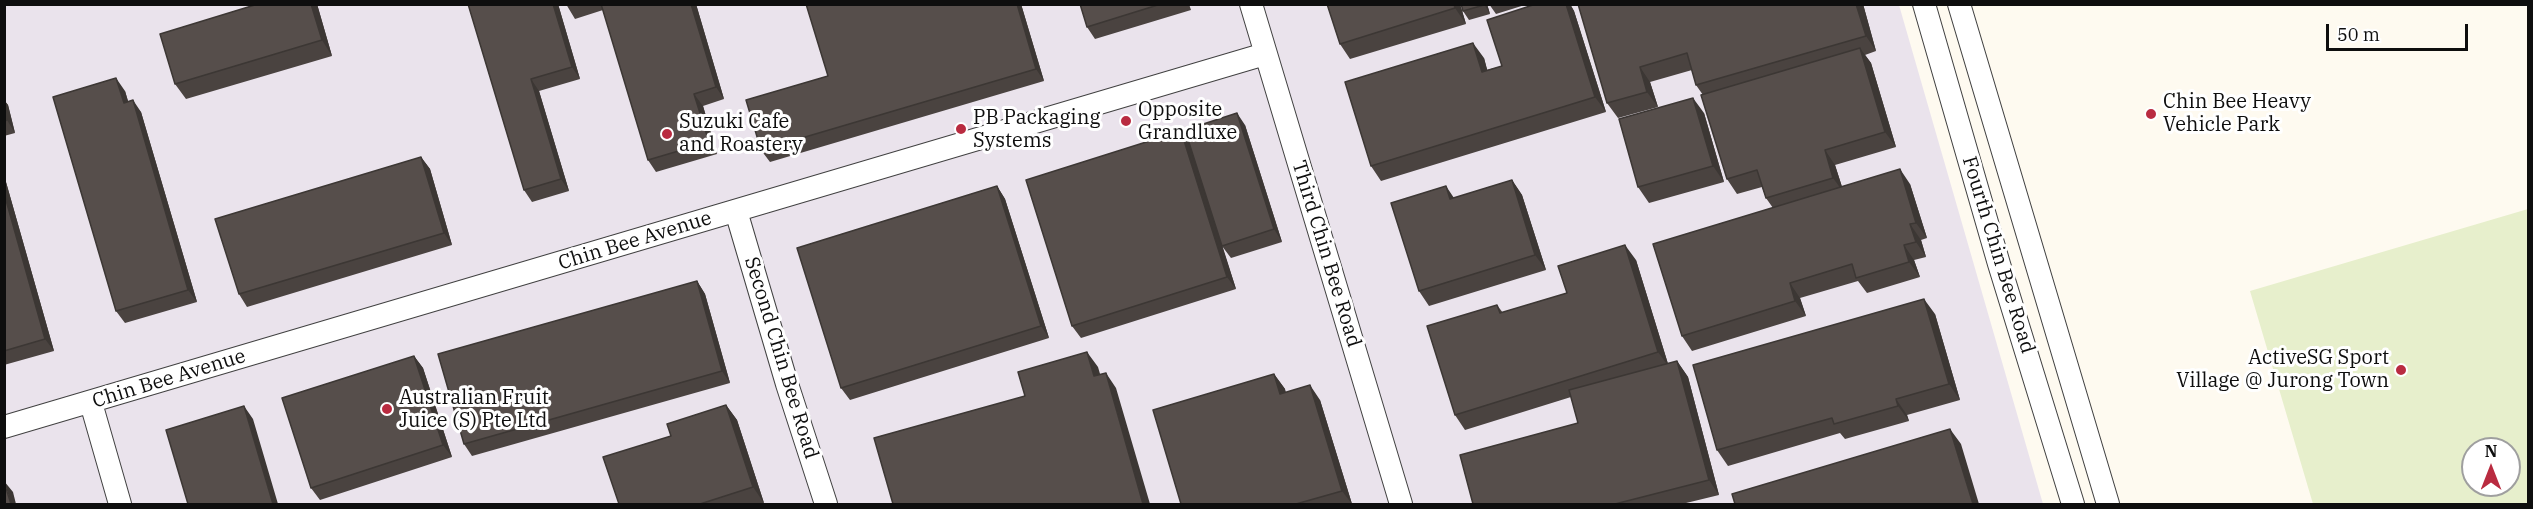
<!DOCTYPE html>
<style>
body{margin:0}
#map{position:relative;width:2533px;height:509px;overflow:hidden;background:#fefaf0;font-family:"IBM Plex Serif",serif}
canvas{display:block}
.frame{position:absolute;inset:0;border:6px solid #0e0e0e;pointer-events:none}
.north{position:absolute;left:2461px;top:437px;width:60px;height:60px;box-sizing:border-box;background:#fff;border:2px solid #9f9f9f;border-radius:50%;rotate:0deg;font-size:16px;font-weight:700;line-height:24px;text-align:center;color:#0e0e0e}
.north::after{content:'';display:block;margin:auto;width:21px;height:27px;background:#b92b40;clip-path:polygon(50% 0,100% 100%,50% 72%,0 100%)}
.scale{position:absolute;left:2326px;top:24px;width:142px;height:27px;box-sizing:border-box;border:3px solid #0e0e0e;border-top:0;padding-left:8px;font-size:18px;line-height:21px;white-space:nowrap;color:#0e0e0e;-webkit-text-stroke:4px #fff;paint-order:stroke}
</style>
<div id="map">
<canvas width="2533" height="509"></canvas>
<div class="frame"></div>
<div class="north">N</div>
<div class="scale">50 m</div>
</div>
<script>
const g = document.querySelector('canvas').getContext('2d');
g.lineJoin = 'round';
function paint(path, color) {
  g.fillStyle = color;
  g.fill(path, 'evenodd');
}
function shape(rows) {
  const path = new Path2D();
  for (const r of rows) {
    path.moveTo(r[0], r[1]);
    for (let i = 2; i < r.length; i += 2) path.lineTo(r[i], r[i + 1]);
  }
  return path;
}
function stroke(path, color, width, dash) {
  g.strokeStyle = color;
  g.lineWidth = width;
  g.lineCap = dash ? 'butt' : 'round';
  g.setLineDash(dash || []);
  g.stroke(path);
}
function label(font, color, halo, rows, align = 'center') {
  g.font = font + ' "IBM Plex Serif",serif';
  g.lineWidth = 6;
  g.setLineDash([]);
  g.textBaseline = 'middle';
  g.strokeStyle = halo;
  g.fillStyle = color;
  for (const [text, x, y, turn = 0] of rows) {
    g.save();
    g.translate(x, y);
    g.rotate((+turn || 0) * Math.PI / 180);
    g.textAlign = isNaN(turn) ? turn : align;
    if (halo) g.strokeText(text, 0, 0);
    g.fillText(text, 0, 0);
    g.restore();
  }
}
const industrial = shape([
 [4,5,1899,5,2043,504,5,504]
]);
const pitch = shape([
 [2528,209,2528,504,2313,504,2250,291],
 [2473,449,2509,449,2509,485,2473,485]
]);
const street = shape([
 [1251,4,1401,504],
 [1924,4,1999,264,2073,504],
 [1959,4,2108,504],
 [736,211,787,384,826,504],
 [91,403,120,504],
 [4,427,1265,54]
]);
const wall = shape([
 [317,4,332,56,186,99,175,84],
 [468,4,558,4,580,79,539,91,569,191,532,202,524,190],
 [566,4,696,4,724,99,703,106,717,154,656,172,648,160,603,10,575,19],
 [806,4,1021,4,1044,81,770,162,761,150,828,76],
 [1080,4,1189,4,1191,10,1095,39,1087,27],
 [1327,4,1460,4,1466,24,1350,59,1340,44],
 [1461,4,1487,4,1490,14,1469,20,1463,11],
 [1489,4,1528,4,1496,14],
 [1536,4,1570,4,1574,11,1606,112,1381,181,1371,166,1484,58,1487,70,1502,66],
 [1578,4,1863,4,1876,51,1865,55,1871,63,1896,147,1835,165,1842,187,1910,184,1927,238,1921,240,1926,257,1914,260,1920,277,1867,293,1858,281,1800,298,1806,316,1692,351,1682,336,1773,208,1766,198,1762,187,1737,194,1727,179,1703,95,1696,85,1692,70,1650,82,1658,107,1618,118,1607,103],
 [125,91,128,101,141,112,197,302,125,323,116,311],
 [4,100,8,105,15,133,4,136],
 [1704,113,1724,182,1649,203,1638,187],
 [1245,125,1282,242,1231,258,1222,246,1236,289,1081,338,1072,326,1189,142],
 [421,157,430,169,452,245,247,307,239,294],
 [4,175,54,351,4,365],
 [1512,180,1522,195,1546,270,1429,306,1419,291,1454,198],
 [997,186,1005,199,1049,338,850,400,841,388],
 [1636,260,1668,364,1677,361,1688,377,1719,495,1682,504,1473,504,1578,423,1571,397,1465,430,1455,415,1497,305,1503,313,1567,293],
 [697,281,705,294,730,383,472,456,464,444],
 [1935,314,1960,400,1907,415,1909,421,1845,439,1840,433,1728,466,1717,450],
 [414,356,423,368,452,457,320,500,311,488],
 [1274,374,1285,389,1285,392,1320,400,1352,504,1181,504],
 [726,405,737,420,764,503,758,504,619,504,671,436]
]);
const shadedWall = shape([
 [311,4,317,4,332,56,322,40],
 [553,4,558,4,580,79,572,67],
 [691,4,696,4,724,99,716,87],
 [1017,4,1021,4,1044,81,1036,69],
 [1454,4,1460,4,1466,24,1455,8],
 [1484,4,1487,4,1490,14],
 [1566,4,1570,4,1574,11,1606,112,1595,97],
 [1856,4,1863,4,1876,51,1866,36],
 [1473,43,1484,58,1492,87,1482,72],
 [1860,48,1871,63,1896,147,1885,132],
 [1640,67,1650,82,1658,107,1647,92],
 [116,78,125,91,132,115,124,103],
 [531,79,539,91,569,191,561,179],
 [694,94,703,106,717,154,709,142],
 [1693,98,1704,113,1724,182,1713,166],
 [4,100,8,105,15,133,7,120,4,112],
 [133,100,141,112,197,302,188,290],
 [1237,113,1245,125,1282,242,1274,229],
 [1181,131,1190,143,1236,289,1227,277],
 [1825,150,1835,165,1844,193,1833,178],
 [421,157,430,169,452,245,444,233],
 [1900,169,1910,184,1927,238,1916,223],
 [4,175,54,351,45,339,4,193],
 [1512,180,1522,195,1546,270,1535,255],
 [997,186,1005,199,1049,338,1041,326],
 [1446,186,1456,201,1450,199],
 [1910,224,1921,240,1926,257,1916,242],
 [1625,245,1636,260,1669,367,1658,352],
 [1904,245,1914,260,1920,277,1909,262],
 [697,281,705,294,730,383,722,371],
 [1790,283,1800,298,1806,316,1795,301],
 [1924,299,1935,314,1960,400,1949,384],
 [1087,352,1098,367,1105,391,1094,376],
 [414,356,423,368,452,457,443,445],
 [1677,361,1688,377,1719,495,1709,480],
 [1106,373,1116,388,1150,504,1143,504],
 [1274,374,1285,389,1291,409,1280,394],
 [1310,385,1320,400,1352,504,1342,491],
 [1896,399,1907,415,1909,421,1898,406],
 [726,405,737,420,764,503,753,487],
 [244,406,253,419,278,504,273,504],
 [1950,429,1961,444,1979,504,1973,504],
 [4,481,13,492,16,504,11,504]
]);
const building = shape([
 [258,4,311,4,322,40,175,84,160,34,258,4],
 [468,4,553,4,572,67,531,79,561,179,524,190,468,4],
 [601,4,691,4,716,87,694,94,709,142,648,160,601,4],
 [806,4,1017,4,1036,69,761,150,746,100,828,76,806,4],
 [1080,4,1161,4,1087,27,1080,4],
 [1327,4,1454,4,1455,8,1340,44,1327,4],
 [1461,4,1484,4,1484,5,1463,11,1461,4],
 [1536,4,1566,4,1595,97,1371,166,1345,82,1473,43,1482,72,1502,66,1487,20,1536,4],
 [1578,4,1856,4,1866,36,1696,85,1687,53,1640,67,1647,92,1607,103,1578,4],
 [1860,48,1885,132,1825,150,1833,178,1766,198,1757,170,1727,179,1701,95,1860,48],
 [116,78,124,103,133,100,188,290,116,311,53,97,116,78],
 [1693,98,1713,166,1638,187,1619,119,1693,98],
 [4,112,7,120,4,121,4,112],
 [1237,113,1274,229,1222,246,1185,130,1237,113],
 [1181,131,1227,277,1072,326,1026,180,1181,131],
 [421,157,444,233,239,294,215,219,421,157],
 [1900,169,1916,223,1910,224,1916,242,1904,245,1909,262,1856,278,1852,264,1790,283,1795,301,1682,336,1653,244,1900,169],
 [1512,180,1535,255,1419,291,1391,203,1446,186,1450,199,1512,180],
 [997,186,1041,326,841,388,797,248,997,186],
 [4,193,45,339,4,351,4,193],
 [1625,245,1658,352,1455,415,1427,326,1497,305,1500,313,1567,293,1558,266,1625,245],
 [697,281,722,371,464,444,438,354,697,281],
 [1924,299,1949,384,1896,399,1898,406,1834,424,1832,418,1717,450,1693,365,1924,299],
 [1087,352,1094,376,1106,373,1143,504,893,504,874,438,1025,396,1018,372,1087,352],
 [414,356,443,445,311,488,282,398,414,356],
 [1677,361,1709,480,1615,504,1473,504,1460,455,1578,423,1569,390,1677,361],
 [1274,374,1280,394,1310,385,1342,491,1296,504,1181,504,1153,410,1274,374],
 [726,405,753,487,700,504,619,504,603,457,671,436,667,424,726,405],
 [244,406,273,504,188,504,166,430,244,406],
 [1950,429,1973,504,1735,504,1732,494,1950,429],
 [4,482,11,504,4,504,4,482]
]);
const markers = [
 [2151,114,6,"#b92b40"],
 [1126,121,6,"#b92b40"],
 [961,129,6,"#b92b40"],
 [667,134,6,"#b92b40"],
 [2401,370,6,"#b92b40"],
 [387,409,6,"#b92b40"]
];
const poiNames = [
 ["Chin Bee Heavy",2163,102],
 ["Vehicle Park",2163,125],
 ["Opposite",1138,110],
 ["Grandluxe",1138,133],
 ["PB Packaging",973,118],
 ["Systems",973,141],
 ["Suzuki Cafe",679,122],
 ["and Roastery",679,145],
 ["ActiveSG Sport",2389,358,"right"],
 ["Village @ Jurong Town",2389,381,"right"],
 ["Australian Fruit",399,398],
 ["Juice (S) Pte Ltd",399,421]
];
const streetNames = [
 ["Chin Bee Avenue",635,241,-17],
 ["Third Chin Bee Road",1326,254,73],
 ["Fourth Chin Bee Road",1998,255,73],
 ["Second Chin Bee Road",781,358,73],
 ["Chin Bee Avenue",169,379,-17]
];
paint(industrial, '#eae3ec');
paint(pitch, '#e7efcc');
stroke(street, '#414141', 24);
stroke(street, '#fff', 22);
paint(wall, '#4a4340');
paint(shadedWall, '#3c3734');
paint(building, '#564e4b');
stroke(building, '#3c3734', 1.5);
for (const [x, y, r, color] of markers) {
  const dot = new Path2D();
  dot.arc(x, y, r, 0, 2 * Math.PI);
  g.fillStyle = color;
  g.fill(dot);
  stroke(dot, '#fff', 2);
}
label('20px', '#0e0e0e', '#fff', poiNames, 'left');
label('20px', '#0e0e0e', '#fff', streetNames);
</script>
